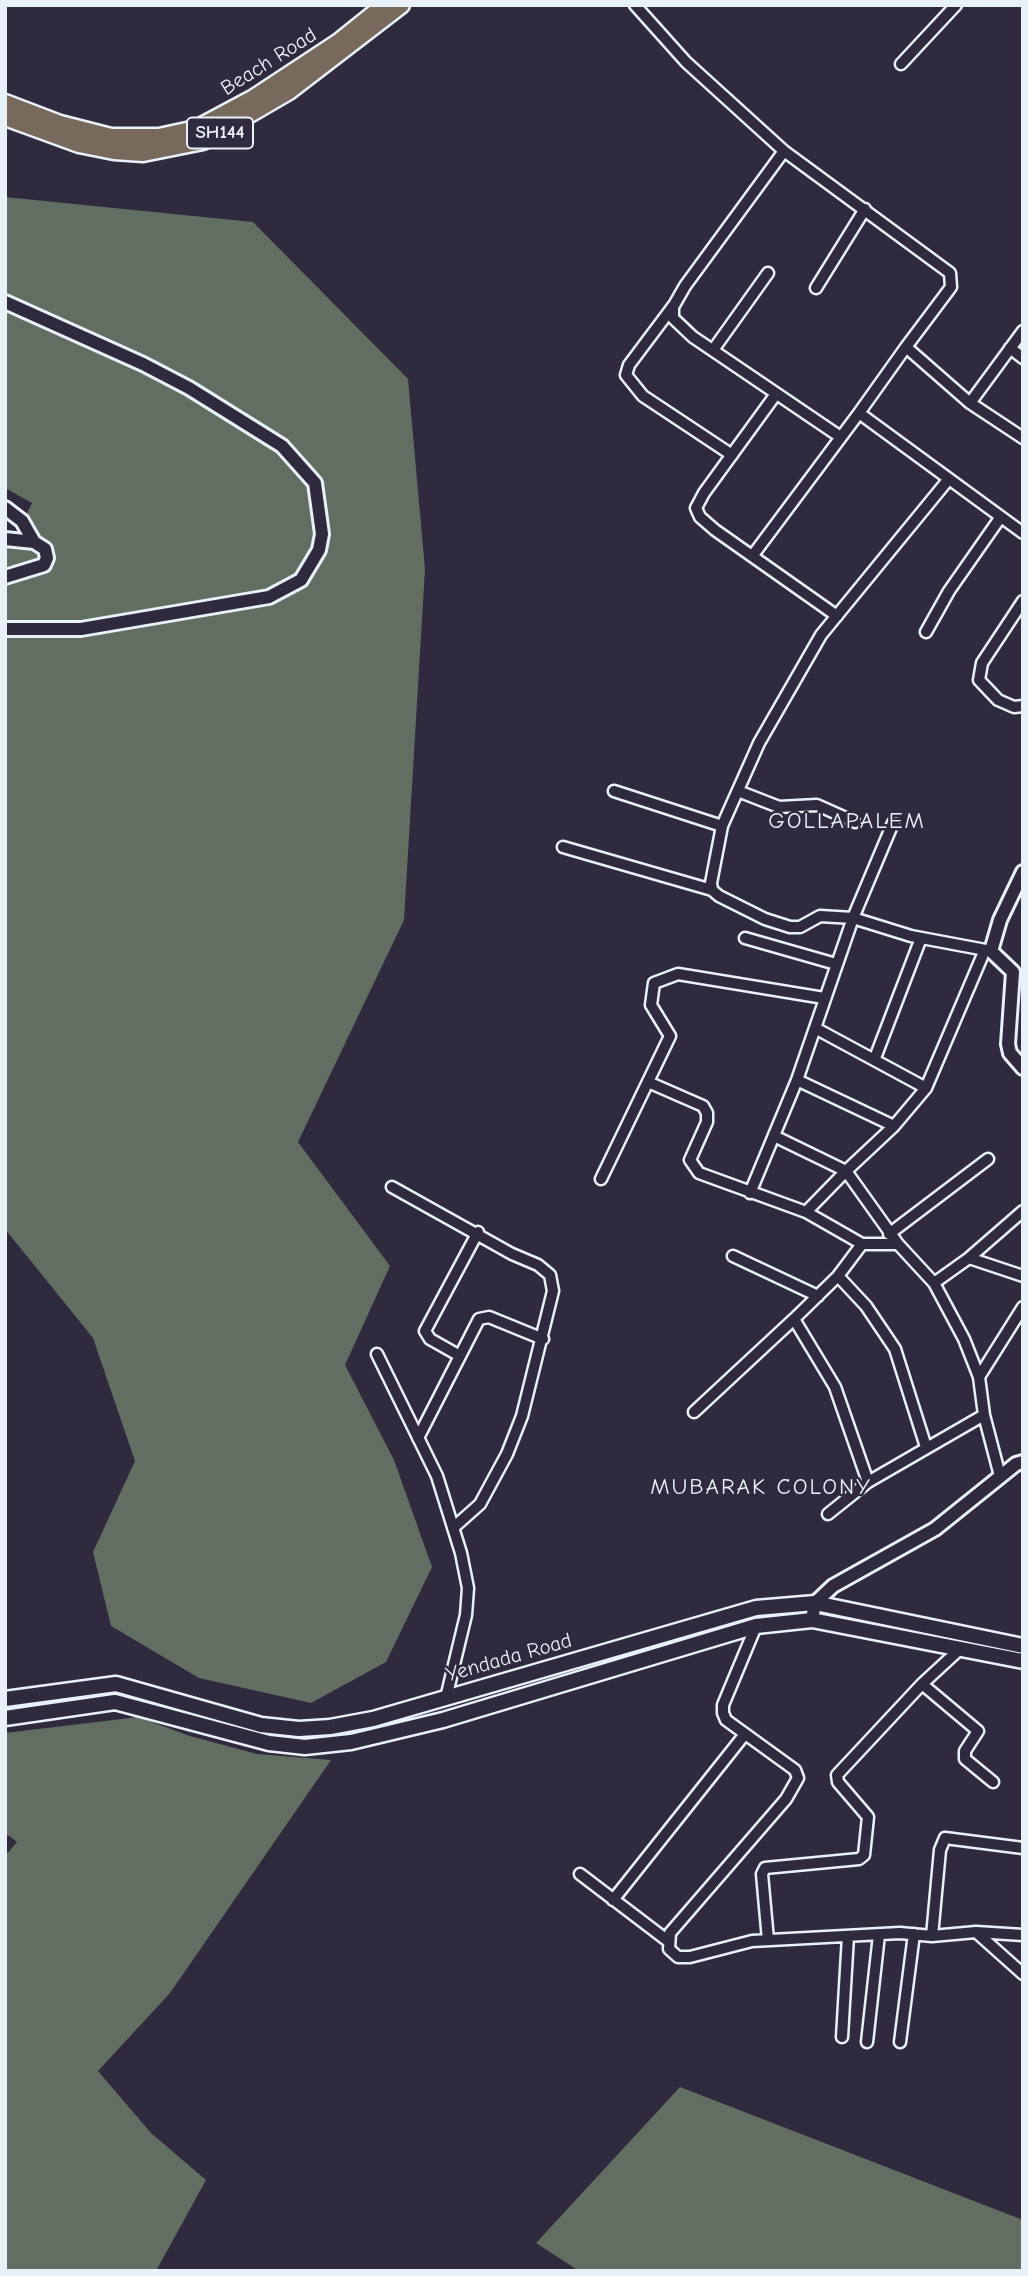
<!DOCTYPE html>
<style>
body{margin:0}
#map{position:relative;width:1028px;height:2276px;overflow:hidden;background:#2f2a3d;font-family:"Comic Neue",sans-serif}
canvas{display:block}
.frame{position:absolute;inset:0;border:7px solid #e8f1f8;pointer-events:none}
</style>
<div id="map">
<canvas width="1028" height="2276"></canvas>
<div class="frame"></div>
</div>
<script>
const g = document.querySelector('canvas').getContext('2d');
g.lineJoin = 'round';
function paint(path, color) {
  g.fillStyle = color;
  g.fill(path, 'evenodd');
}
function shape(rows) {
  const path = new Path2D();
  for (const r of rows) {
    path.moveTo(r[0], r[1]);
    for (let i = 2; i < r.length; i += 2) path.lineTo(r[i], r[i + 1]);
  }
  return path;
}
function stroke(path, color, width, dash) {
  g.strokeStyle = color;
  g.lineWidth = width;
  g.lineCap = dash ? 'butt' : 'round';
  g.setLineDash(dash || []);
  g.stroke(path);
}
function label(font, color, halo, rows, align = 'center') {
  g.font = font + ' "Comic Neue",sans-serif';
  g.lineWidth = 5;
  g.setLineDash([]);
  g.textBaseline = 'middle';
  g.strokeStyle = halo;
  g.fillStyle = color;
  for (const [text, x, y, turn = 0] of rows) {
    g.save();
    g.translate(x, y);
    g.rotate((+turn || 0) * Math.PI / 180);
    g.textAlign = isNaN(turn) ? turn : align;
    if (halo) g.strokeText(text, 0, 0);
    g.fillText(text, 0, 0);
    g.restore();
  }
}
const green = shape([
 [5,197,253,222,408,379,425,569,404,920,298,1142,390,1266,345,1365,394,1460,432,1567,386,1662,311,1703,199,1678,111,1626,93,1552,135,1461,93,1338,5,1229,5,544,12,544,32,503,5,488],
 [138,1717,190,1736,257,1754,331,1760,170,1993,98,2071,151,2133,206,2180,156,2271,5,2271,5,1856,17,1842,5,1833,5,1733],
 [680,2087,1023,2220,1023,2271,579,2271,536,2243]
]);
const minor = shape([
 [635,5,686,62,784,151,950,273,951,287,906,347,970,403,1023,331],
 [901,64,956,5],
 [784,151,685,286,673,307,673,318,693,337,839,436],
 [816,288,865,209],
 [674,305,629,365,626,375,643,396,732,455],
 [906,347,859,413,1023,533],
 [1010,348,1023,358],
 [713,350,768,273],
 [776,394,704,493,696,508,700,517,715,530,837,616],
 [970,403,1023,438],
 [948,480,821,635,759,743,722,826,711,883,712,890,719,896,765,919,790,927,800,927,820,916,853,918,911,936,991,951],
 [753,555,859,413],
 [1023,601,982,663,979,680,998,700,1014,707,1023,706],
 [926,632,949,591,1000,518],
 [614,791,722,826],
 [738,791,779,807,817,805,855,822],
 [893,823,853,918,815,1028,926,1088],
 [563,847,712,890],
 [745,938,836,964],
 [815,1028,797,1080,894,1126],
 [875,1058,921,938],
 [648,1082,703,1106,707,1113,707,1122,690,1160,699,1173,806,1212,862,1244,898,1244,934,1283,969,1258,1023,1211],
 [774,1136,846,1171,894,1126,926,1088,984,952],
 [601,1179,670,1036,651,1005,654,983,678,974,824,998],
 [392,1187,512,1254,538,1265,550,1275,553,1291,522,1416,507,1454,480,1504,453,1528],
 [750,1193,797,1080],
 [806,1212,846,1171,898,1244],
 [889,1234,988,1159],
 [862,1244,838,1276,794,1319,835,1387,868,1482,984,1415],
 [733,1256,818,1296],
 [969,1258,1023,1276],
 [838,1276,866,1306,895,1349,926,1447],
 [934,1283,964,1339,979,1377,984,1415,1000,1476],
 [377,1354,437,1476,461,1553,468,1588,466,1615,446,1698],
 [460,1356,430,1339,425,1331,478,1232],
 [979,1377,1023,1307],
 [694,1412,794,1319],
 [418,1438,479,1319,489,1317,543,1339],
 [828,1514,868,1482],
 [756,1626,723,1705,723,1713,726,1720,795,1770,798,1778,786,1799,670,1933,669,1949,678,1957,690,1957,752,1941,900,1933,932,1936,976,1932,1023,1935],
 [922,1684,960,1649],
 [580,1874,668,1941],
 [613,1900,745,1734],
 [976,1932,1023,1974],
 [932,1936,940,1850,945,1838,1023,1848],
 [768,1940,762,1874,765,1868,859,1859,864,1855,868,1817,838,1782,837,1775,922,1684,978,1731,965,1751,965,1759,993,1782],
 [842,2037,848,1936],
 [867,2042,879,1935],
 [900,2042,914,1934]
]);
const tertiary = shape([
 [5,302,143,364,189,388,282,446,315,483,322,534,319,550,301,580,269,597,81,629,5,629],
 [5,508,22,521,34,542],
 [5,539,34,542,45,549,47,558,44,565,5,577],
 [1023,872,1000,920,991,951,1013,972,1008,1044,1010,1053,1023,1068],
 [812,1620,815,1603,833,1586,935,1529,1016,1464,1023,1462]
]);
const secondary = shape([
 [5,1699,116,1684,261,1725,299,1729,330,1727,373,1719,756,1608,815,1603,1023,1646],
 [5,1718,115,1702,269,1743,305,1747,351,1742,443,1720,756,1626,812,1620,1023,1661]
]);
const primary = shape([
 [5,103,60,124,111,137,159,137,196,129,254,98,339,42,385,5],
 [5,117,79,144,114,151,143,153,203,141,289,91,401,5]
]);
const shields = [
 [220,133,66]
];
const shieldNames = [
 ["SH144",220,133]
];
const streetNames = [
 ["Beach Road",269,62,-32],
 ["Yendada Road",509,1658,-16]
];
const neighbourhoodNames = [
 ["GOLLAPALEM",847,821],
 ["MUBARAK COLONY",761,1487]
];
paint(green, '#626e62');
stroke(minor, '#e8f1f8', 15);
stroke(tertiary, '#e8f1f8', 18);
stroke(secondary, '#e8f1f8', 19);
stroke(primary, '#e8f1f8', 21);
stroke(minor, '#2f2a3d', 10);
stroke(tertiary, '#2f2a3d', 12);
stroke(secondary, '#2f2a3d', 14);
stroke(primary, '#77695c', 16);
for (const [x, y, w] of shields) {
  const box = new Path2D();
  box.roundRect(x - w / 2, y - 15.5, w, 31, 5);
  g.fillStyle = '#2f2a3d';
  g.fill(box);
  stroke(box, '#e8f1f8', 2);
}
label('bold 19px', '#e8f1f8', null, shieldNames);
label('21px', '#e8f1f8', '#2f2a3d', streetNames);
g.letterSpacing = '2px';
label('23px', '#e8f1f8', '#2f2a3d', neighbourhoodNames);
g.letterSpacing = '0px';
</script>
